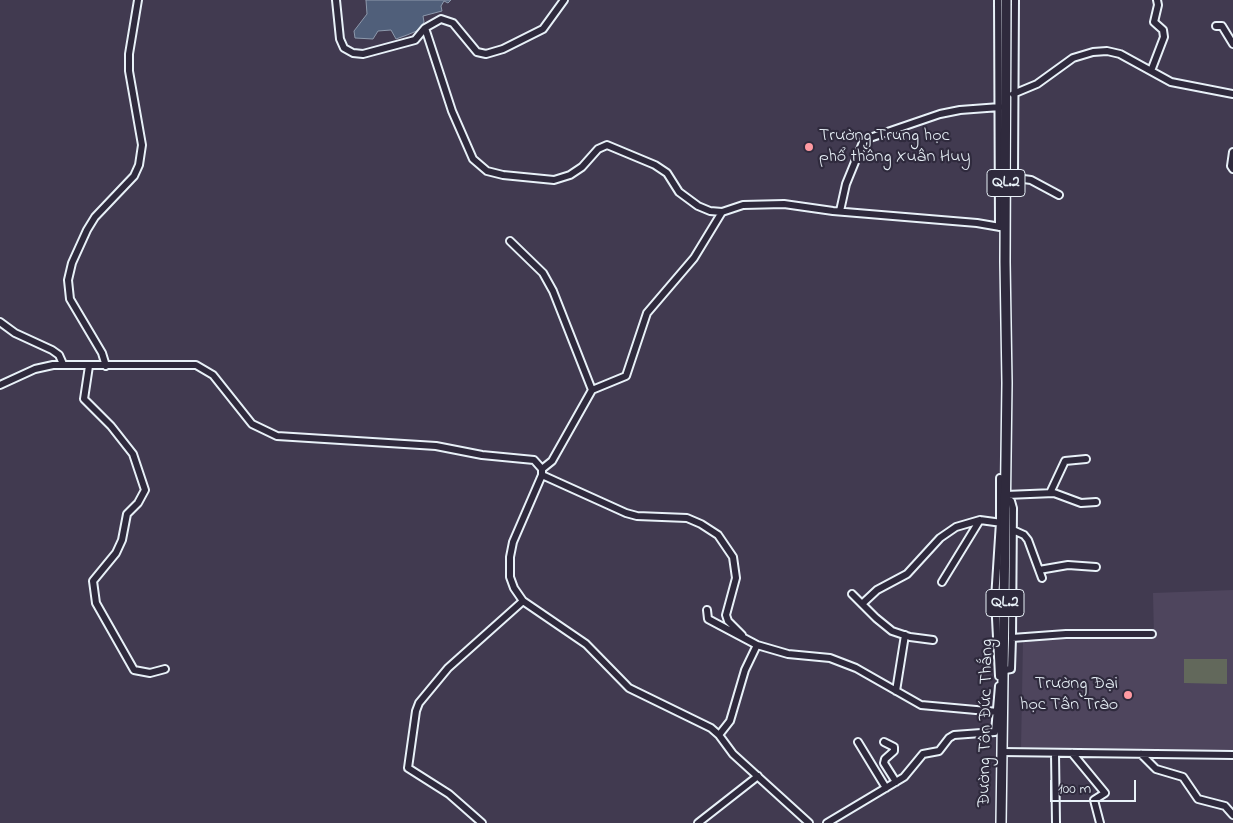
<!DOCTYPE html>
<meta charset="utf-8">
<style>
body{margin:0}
#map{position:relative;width:1233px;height:823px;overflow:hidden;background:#413a50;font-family:"Indie Flower",sans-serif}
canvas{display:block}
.scale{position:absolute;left:1050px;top:780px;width:86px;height:22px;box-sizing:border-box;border:2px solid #e8f1f8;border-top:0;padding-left:6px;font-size:15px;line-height:18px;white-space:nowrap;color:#e8f1f8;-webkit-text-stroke:4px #2f2a3d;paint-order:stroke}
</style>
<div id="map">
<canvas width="1233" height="823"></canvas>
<div class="scale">100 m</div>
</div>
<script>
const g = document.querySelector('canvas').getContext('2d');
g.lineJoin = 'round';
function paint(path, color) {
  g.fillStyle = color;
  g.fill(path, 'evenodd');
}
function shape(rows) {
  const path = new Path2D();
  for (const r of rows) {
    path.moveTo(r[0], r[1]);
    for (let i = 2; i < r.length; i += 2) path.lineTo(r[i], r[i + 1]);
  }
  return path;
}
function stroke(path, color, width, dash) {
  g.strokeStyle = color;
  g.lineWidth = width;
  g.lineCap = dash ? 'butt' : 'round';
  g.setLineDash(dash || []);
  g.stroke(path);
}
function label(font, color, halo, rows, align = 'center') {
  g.font = font + ' "Indie Flower",sans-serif';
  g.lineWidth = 4.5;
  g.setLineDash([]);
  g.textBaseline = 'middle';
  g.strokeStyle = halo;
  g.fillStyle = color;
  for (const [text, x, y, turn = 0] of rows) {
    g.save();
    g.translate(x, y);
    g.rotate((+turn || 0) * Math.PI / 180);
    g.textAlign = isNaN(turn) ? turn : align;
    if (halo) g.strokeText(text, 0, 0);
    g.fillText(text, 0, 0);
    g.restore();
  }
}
const built = shape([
 [1233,590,1233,753,1021,749,1023,640,1154,638,1153,593]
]);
const green = shape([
 [1184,659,1227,659,1227,684,1184,683]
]);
const water = shape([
 [366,0,451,0,448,3,444,1,441,6,442,11,423,16,424,22,419,30,407,35,396,39,391,30,378,31,373,39,355,38,354,31,367,14,366,0]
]);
const minor = shape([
 [336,0,340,39,344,48,353,53,363,54,415,40,425,28,441,19,453,23,477,52,486,54,503,49,543,29,564,0],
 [998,0,999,227],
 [1015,0,1014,175,1016,178,1031,180,1059,195],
 [1216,26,1222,26,1233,44],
 [425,28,452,111,473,159,487,171,503,175,554,180,570,175,582,167,598,149,607,145,655,165,667,173,679,192,698,206,710,211,722,212],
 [1151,71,1164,37,1163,30,1154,22,1158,5,1157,0],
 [1013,94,1037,84,1073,58,1093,52,1107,51,1120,54,1171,82,1233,94],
 [1233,152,1231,166,1233,169],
 [840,211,846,184,864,140,940,114,960,110,1000,107],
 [510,241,543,273,553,291,592,390],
 [0,322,15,333,52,350,59,355,63,364],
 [89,366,84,399,111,426,133,454,145,490,138,503,127,514,122,540,116,553,93,581,96,603,134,670,150,673,165,669],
 [106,366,102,353,70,299,68,280,72,263,87,230,95,217,134,176,139,165,142,145,129,71,129,54,138,0],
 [0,385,35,369,53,365,196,365,213,375,252,424,277,436,436,446,482,455,534,460,542,469,542,475,513,542,510,557,510,577,514,588,523,601,586,644,629,688,711,728,719,735,733,754,809,823],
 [542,469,552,461,592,390,626,376,647,313,694,258,722,212,743,205,784,204,833,211,977,223,1006,228],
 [542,475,626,513,637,516,687,518,701,524,718,535,733,557,736,578,726,615,728,621,742,635],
 [1050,493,1065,461,1086,459],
 [1006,495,1054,493,1081,503,1096,502],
 [1006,498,1011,501,1013,508,1012,638],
 [1013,530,1024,535,1028,540,1042,578],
 [1039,570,1068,565,1096,567],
 [942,582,980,520],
 [852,594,876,618,892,631,910,637,933,640],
 [862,604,877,590,907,574,940,538,956,527,980,520,1002,523],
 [707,610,708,619,757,645,788,654,830,658,856,668,921,705,998,712],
 [1000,671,1011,669,1012,638,1066,634,1152,634],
 [999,676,995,599,1000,522,1000,478],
 [896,691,905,635],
 [719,735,730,721,745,670,757,645],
 [858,742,886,788],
 [884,742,894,747,894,751,885,759,884,763,896,782],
 [1002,752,1233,755],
 [1055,753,1056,823],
 [1072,753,1105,793,1094,800,1100,823],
 [1141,754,1156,769,1183,777,1198,799,1225,806,1233,815],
 [482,823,449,794,408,768,416,711,419,703,448,668,523,601],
 [698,823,758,776],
 [827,823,904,777,923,754,939,751,949,738,954,735,995,732,999,686]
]);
const highway = shape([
 [1001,823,1007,383,1005,262,1006,0]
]);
const markers = [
 [809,147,5,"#ff9aa2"],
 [1128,695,5,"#ff9aa2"]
];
const shields = [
 [1006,183,38],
 [1005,603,38]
];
const shieldNames = [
 ["QL.2",1006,183],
 ["QL.2",1005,603]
];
const poiNames = [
 ["Trường Trung học",819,137],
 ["phổ thông Xuân Huy",819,158],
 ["Trường Đại",1118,685,"right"],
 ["học Tân Trào",1118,706,"right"]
];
const streetNames = [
 ["Đường Tôn Đức Thắng",987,723,-89]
];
paint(built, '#4e455d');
paint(green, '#62685b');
paint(water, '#505f7a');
stroke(water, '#8d99ac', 1);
stroke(minor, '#e8f1f8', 10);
stroke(highway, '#e8f1f8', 12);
stroke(minor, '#2f2a3d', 6);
stroke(highway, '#2f2a3d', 9);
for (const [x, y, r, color] of markers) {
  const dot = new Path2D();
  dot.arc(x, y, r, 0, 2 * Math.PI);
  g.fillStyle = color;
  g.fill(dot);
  stroke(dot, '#2f2a3d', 2);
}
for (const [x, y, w] of shields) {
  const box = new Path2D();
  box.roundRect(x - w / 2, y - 13.5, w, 27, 4);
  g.fillStyle = '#2f2a3d';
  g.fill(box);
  stroke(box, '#e8f1f8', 1);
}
label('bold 16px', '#e8f1f8', null, shieldNames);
label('18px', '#e8f1f8', '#2f2a3d', poiNames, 'left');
label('18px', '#e8f1f8', '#2f2a3d', streetNames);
</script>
